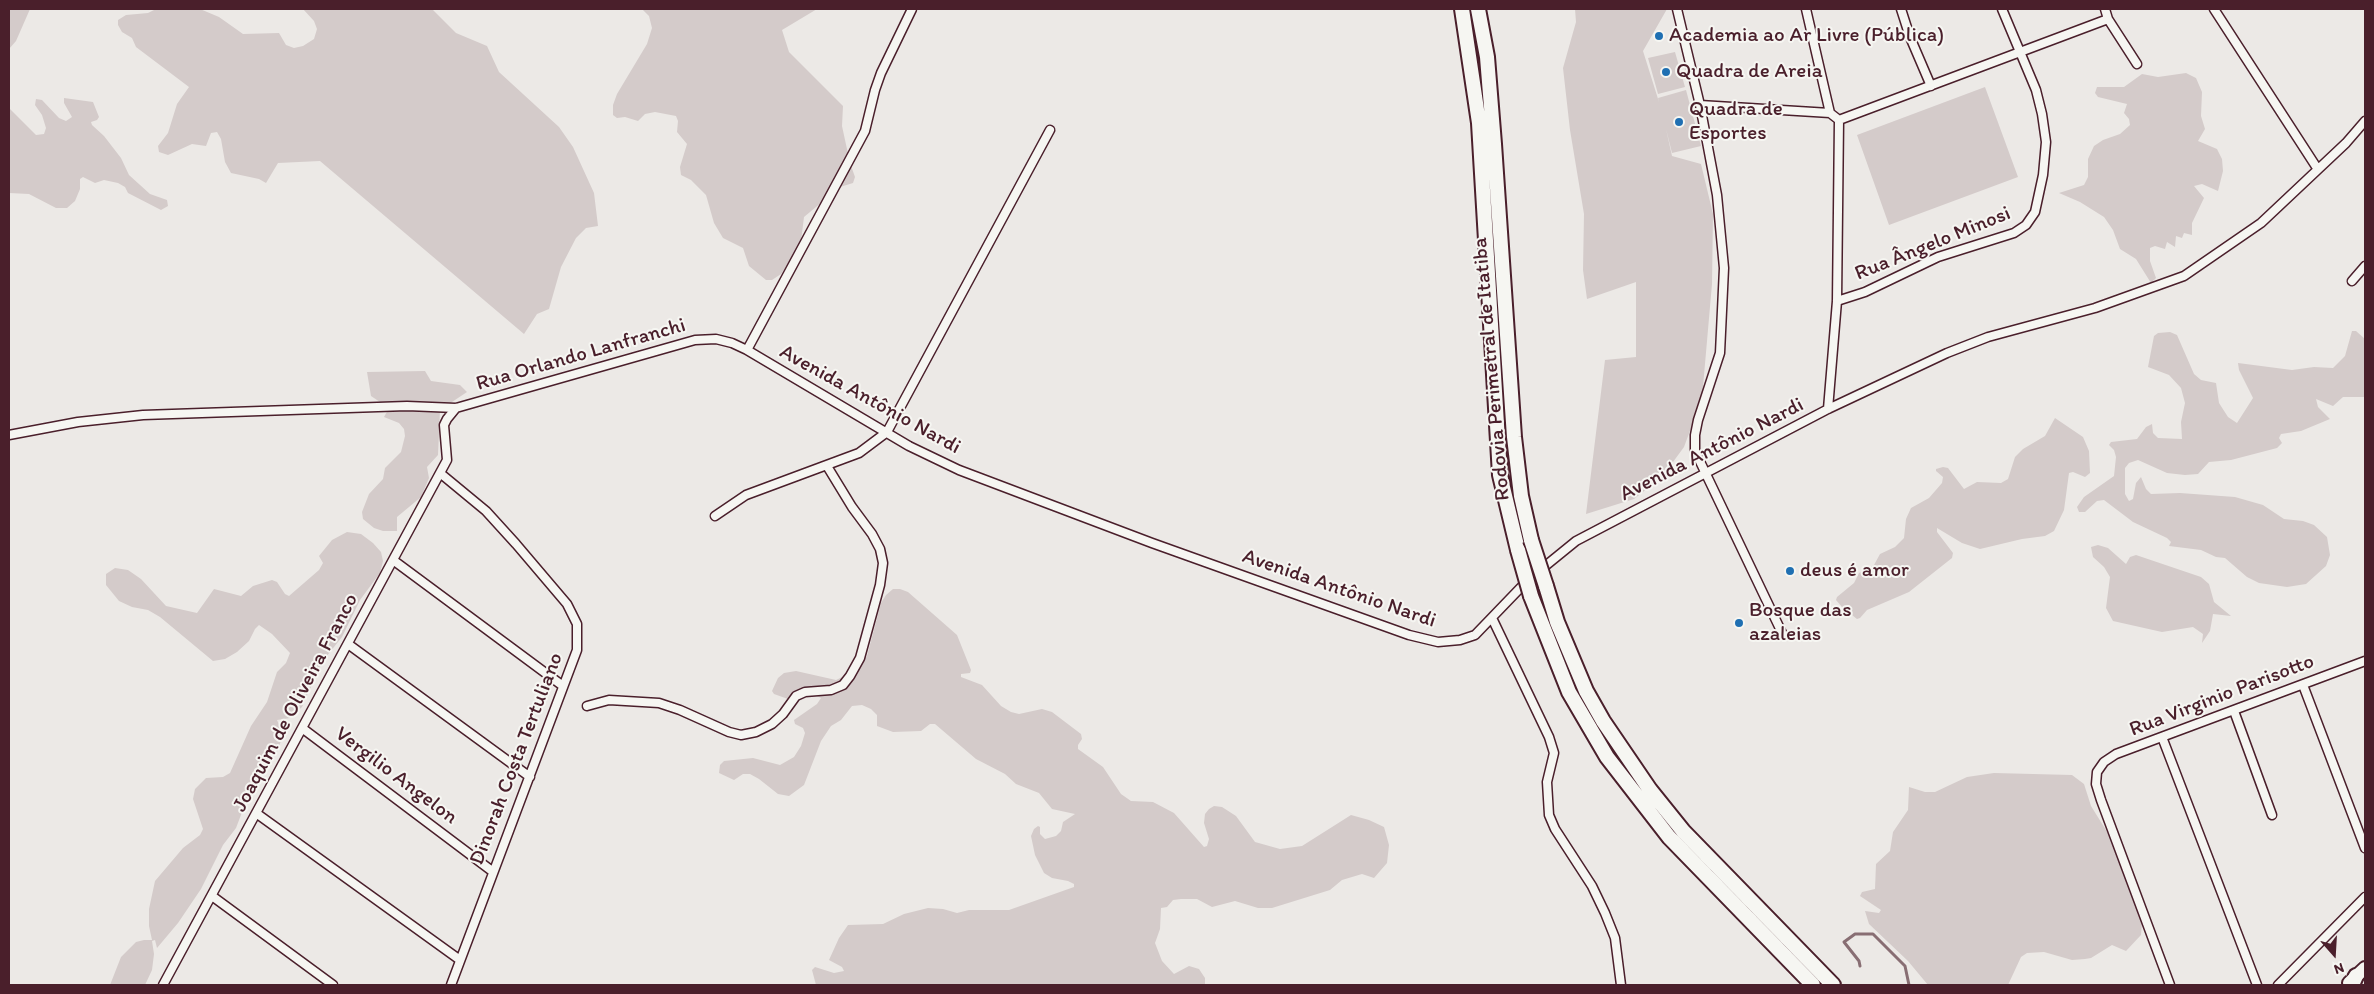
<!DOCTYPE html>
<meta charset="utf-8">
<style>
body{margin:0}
#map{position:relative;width:2374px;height:994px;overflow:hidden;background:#ece9e6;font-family:Itim,sans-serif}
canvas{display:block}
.frame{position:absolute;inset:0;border:10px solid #4a1f2b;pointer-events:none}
.north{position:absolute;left:2309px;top:929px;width:50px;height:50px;-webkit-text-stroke:4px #f6f6f2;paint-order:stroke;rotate:161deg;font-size:14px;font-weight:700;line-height:20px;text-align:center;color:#4a1f2b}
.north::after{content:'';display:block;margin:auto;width:18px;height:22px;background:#4a1f2b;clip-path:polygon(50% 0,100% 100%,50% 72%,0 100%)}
</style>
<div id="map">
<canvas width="2374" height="994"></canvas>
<div class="frame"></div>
<div class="north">N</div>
</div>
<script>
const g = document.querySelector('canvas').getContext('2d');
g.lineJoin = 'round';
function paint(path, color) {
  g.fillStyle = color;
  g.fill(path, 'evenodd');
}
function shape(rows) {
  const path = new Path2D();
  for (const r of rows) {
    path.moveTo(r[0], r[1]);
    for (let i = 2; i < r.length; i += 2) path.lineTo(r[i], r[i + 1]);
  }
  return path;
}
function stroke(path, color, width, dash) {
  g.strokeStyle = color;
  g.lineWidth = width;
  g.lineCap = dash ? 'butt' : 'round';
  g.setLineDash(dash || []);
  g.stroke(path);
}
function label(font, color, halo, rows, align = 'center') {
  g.font = font + ' Itim,sans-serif';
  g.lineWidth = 4;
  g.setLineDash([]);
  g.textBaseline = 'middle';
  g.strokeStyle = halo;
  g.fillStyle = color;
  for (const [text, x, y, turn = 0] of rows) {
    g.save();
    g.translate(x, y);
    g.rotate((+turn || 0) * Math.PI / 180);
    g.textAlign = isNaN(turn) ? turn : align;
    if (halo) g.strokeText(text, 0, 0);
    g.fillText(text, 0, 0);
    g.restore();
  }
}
const green = shape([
 [9,9,30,9,16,41,9,49],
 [156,9,200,9,219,17,243,34,279,33,286,45,294,48,303,46,314,39,317,29,314,21,303,9,432,9,456,33,487,46,499,72,559,127,573,147,594,193,598,226,586,228,576,238,561,267,549,309,537,314,524,334,320,161,278,163,266,183,259,179,231,173,225,162,221,139,217,132,211,133,206,146,192,144,168,155,159,152,158,146,168,133,177,104,189,87,136,47,132,38,122,32,118,25,118,20,126,15,148,13],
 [642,9,817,9,782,30,789,52,843,106,842,126,850,163,855,177,853,183,840,187,804,217,801,241,796,253,781,274,772,280,766,280,749,266,743,248,723,238,714,223,706,195,691,180,681,175,680,167,687,144,677,132,678,121,676,116,655,112,645,114,638,121,625,117,617,118,613,115,613,105,617,94,647,44,652,28,649,16],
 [1575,9,1667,9,1643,51,1659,102,1658,98,1686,90,1701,146,1672,153,1666,129,1672,156,1701,164,1713,214,1712,284,1702,398,1684,447,1662,477,1634,499,1586,514,1605,360,1636,357,1636,282,1587,299,1583,270,1584,214,1570,130,1563,68,1576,22],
 [1675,52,1685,87,1658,94,1648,58],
 [2186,73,2196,78,2202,92,2201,116,2205,129,2198,141,2217,149,2222,159,2223,171,2218,191,2202,184,2194,186,2204,198,2192,223,2192,235,2184,233,2182,238,2176,236,2175,247,2167,242,2165,249,2155,246,2150,248,2150,261,2156,278,2151,283,2136,259,2120,249,2113,230,2104,217,2080,202,2059,193,2084,185,2088,177,2088,159,2094,146,2103,140,2120,134,2130,125,2129,119,2124,113,2127,104,2098,97,2095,93,2097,87,2124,87,2142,74,2158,77],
 [1985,87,2018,177,1889,225,1857,135],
 [64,98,93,102,99,117,97,120,91,122,92,125,104,136,121,158,129,175,150,194,167,200,168,206,161,210,128,193,125,187,118,183,104,180,95,183,83,177,80,179,80,189,75,201,67,208,56,208,29,194,9,193,9,108,36,135,44,134,46,128,42,115,35,105,36,99,42,100,59,118,66,121,72,117,64,103],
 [2352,331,2356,331,2365,339,2365,397,2343,397,2333,406,2316,399,2318,407,2330,419,2301,431,2281,434,2279,438,2282,443,2277,448,2231,460,2209,462,2198,474,2185,475,2167,473,2138,460,2129,463,2125,468,2125,494,2129,501,2133,499,2136,483,2141,477,2146,489,2151,494,2180,493,2235,497,2263,505,2284,519,2303,521,2314,525,2327,537,2330,555,2326,566,2306,584,2287,587,2259,583,2247,577,2225,558,2216,557,2201,550,2169,546,2171,542,2167,538,2133,522,2104,500,2097,501,2085,512,2079,512,2077,507,2084,497,2114,476,2116,457,2114,450,2109,445,2111,442,2137,439,2146,427,2152,424,2153,433,2158,438,2182,439,2181,422,2185,403,2181,388,2169,375,2148,367,2154,336,2158,333,2170,332,2177,335,2194,374,2201,380,2216,383,2219,403,2228,417,2237,423,2253,398,2239,370,2238,363,2292,370,2314,367,2333,368,2345,356],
 [425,371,431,381,460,385,467,392,440,410,438,455,427,467,429,478,421,497,397,517,397,531,383,531,374,528,363,519,362,512,369,494,383,479,385,468,401,452,405,436,404,429,399,423,384,417,389,408,371,396,367,372],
 [2055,418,2083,437,2089,451,2090,473,2085,477,2073,472,2069,473,2064,510,2054,531,2045,536,2022,539,1980,549,1962,543,1937,528,1937,532,1953,553,1952,558,1909,592,1867,610,1860,618,1857,619,1842,607,1836,600,1837,597,1854,583,1859,573,1874,565,1880,554,1895,547,1904,538,1906,519,1911,508,1929,498,1942,483,1943,477,1936,471,1936,469,1943,467,1948,468,1964,489,1977,482,2001,483,2008,479,2015,457,2023,449,2045,436],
 [347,532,361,534,373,543,381,552,383,561,380,573,360,600,342,637,322,662,302,707,290,718,277,720,283,734,278,750,261,775,244,807,236,828,223,845,201,889,178,923,157,948,155,940,152,941,154,954,152,970,145,985,110,985,121,957,136,942,144,940,152,940,149,926,149,909,155,881,183,848,200,835,203,829,193,799,195,789,206,778,223,777,230,773,251,726,267,702,277,672,286,663,290,653,272,634,259,625,255,629,249,641,237,652,225,659,213,661,160,617,148,610,132,607,119,601,106,585,106,574,115,568,128,570,141,579,166,606,197,613,214,589,241,596,253,586,272,580,277,582,285,594,289,596,319,570,323,563,319,556,332,540],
 [2098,545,2108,548,2126,564,2130,557,2136,555,2201,577,2209,584,2214,602,2231,616,2213,614,2210,631,2202,643,2203,634,2193,627,2162,632,2113,621,2106,608,2110,577,2104,567,2093,557,2091,547],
 [893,589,900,589,908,592,957,635,971,670,970,673,961,674,961,677,982,685,1001,706,1011,712,1019,714,1042,709,1052,712,1081,734,1082,739,1078,745,1078,749,1103,767,1121,794,1131,801,1153,802,1174,813,1204,847,1207,846,1209,839,1204,823,1205,814,1209,809,1214,806,1222,807,1236,816,1255,842,1280,849,1302,846,1351,815,1369,820,1384,827,1389,845,1387,863,1374,878,1362,874,1342,880,1330,890,1272,908,1258,908,1235,901,1212,907,1197,899,1181,899,1173,900,1167,907,1161,908,1160,929,1155,943,1162,961,1174,974,1189,966,1199,969,1205,978,1205,985,816,985,812,970,815,967,834,973,844,971,842,967,829,960,839,938,848,925,883,924,904,914,928,908,943,909,957,913,969,910,1009,910,1074,887,1074,884,1068,881,1052,878,1044,873,1035,855,1031,836,1034,829,1038,826,1040,827,1040,834,1045,839,1056,836,1061,831,1063,822,1075,814,1052,809,1039,793,1016,784,1005,774,976,759,935,724,930,724,921,731,893,732,877,726,877,715,871,709,862,705,852,706,841,720,831,726,821,741,804,785,789,796,778,794,759,779,750,774,743,774,734,780,719,773,720,765,724,761,753,758,780,765,794,757,801,746,805,733,803,728,795,724,794,720,817,704,821,698,815,695,788,699,774,694,772,691,778,678,784,673,796,671,836,680,857,670,867,656,881,603,886,595],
 [1994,773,2072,775,2084,784,2091,806,2109,835,2135,899,2142,923,2141,935,2126,951,2112,945,2091,958,2085,959,2072,960,2044,952,2027,953,2021,957,2008,985,1928,985,1908,961,1869,924,1865,911,1879,913,1881,910,1860,896,1862,892,1875,889,1876,864,1890,851,1893,832,1908,810,1909,787,1925,792,1935,792,1967,777]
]);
const stream = shape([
 [1860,966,1859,961,1844,942,1855,934,1873,934,1905,966,1909,985]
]);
const street = shape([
 [912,9,881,73,875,90,865,131,747,350,909,446,959,470,1152,543,1409,635,1438,642,1460,640,1475,635,1528,580,1576,541,1828,409,1947,353,1988,337,2095,308,2184,276,2261,223,2346,143,2365,121],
 [1677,9,1700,105,1717,195,1724,268,1720,353,1698,420,1695,435,1695,451,1783,635],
 [1806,9,1830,113,1839,120,1837,301,1828,409],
 [1901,9,1910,37,1931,86],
 [2105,9,2108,19,2137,64],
 [2214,9,2317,168],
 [1700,105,1830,113],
 [1839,120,2108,19],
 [2352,281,2365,266],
 [1837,301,1865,292,1938,257,2014,233,2026,225,2035,212,2043,175,2046,142,2042,114,2036,90,2002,9],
 [9,435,78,422,143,415,407,406,456,408,695,340,716,339,732,343,747,350],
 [440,473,486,511,516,544,567,604,577,624,577,650,451,985],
 [715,516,746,495,859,453,887,432,1050,130],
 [393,560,563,686],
 [1492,618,1549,737,1554,753,1547,782,1549,815,1555,829,1592,886,1605,913,1615,938,1621,985],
 [348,644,530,777],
 [2303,685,2365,848],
 [587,706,609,700,659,703,680,710,729,732,741,735,756,732,772,724,783,714,796,696,805,692,831,690,843,685,850,676,860,658,880,585,883,563,880,549,872,534,852,507,827,466],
 [2234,711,2272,815],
 [302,728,492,871],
 [2162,737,2257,985],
 [256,813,460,960],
 [212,896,333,985],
 [163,985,447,460,444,425,447,419,456,408],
 [2170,985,2101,800,2096,784,2097,772,2104,762,2116,754,2365,661],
 [2278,985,2365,897]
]);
const primary = shape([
 [2349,983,2365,968]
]);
const highway = shape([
 [1462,9,1479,123,1500,475,1518,550],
 [1478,9,1487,57,1494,144,1514,437,1521,496,1531,540],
 [1546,586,1557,622,1586,691,1603,721,1650,790,1683,831,1833,985],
 [1531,596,1569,692,1607,757,1669,837,1813,985],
 [2352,985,2356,976]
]);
const highwayBridge = shape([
 [1531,540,1546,586],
 [1518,550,1531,596]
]);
const markers = [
 [1659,36,5,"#1f6fb2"],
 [1666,72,5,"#1f6fb2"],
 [1679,122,5,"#1f6fb2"],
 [1790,571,5,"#1f6fb2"],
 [1739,623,5,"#1f6fb2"]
];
const poiNames = [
 ["Academia ao Ar Livre (Pública)",1669,36],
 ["Quadra de Areia",1676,72],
 ["Quadra de",1689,110],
 ["Esportes",1689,134],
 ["deus é amor",1800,571],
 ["Bosque das",1749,611],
 ["azaleias",1749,635]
];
const streetNames = [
 ["Rua Ângelo Minosi",1933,244,-22],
 ["Rua Orlando Lanfranchi",581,355,-16],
 ["Rodovia Perimetral de Itatiba",1492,369,-95],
 ["Avenida Antônio Nardi",870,400,29],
 ["Avenida Antônio Nardi",1712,450,-27],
 ["Avenida Antônio Nardi",1339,589,19],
 ["Rua Virginio Parisotto",2222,696,-21],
 ["Joaquim de Oliveira Franco",296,703,-62],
 ["Dinorah Costa Tertuliano",517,759,-69],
 ["Vergilio Angelon",396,776,37]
];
paint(green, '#d4cbca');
stroke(stream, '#886e73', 3);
stroke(street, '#4a1f2b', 11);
stroke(primary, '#4a1f2b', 16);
stroke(highway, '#4a1f2b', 18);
stroke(street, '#f6f6f2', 8);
stroke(primary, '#f6f6f2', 12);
stroke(highway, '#f6f6f2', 14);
stroke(highwayBridge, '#4a1f2b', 18, []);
stroke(highwayBridge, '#f6f6f2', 14);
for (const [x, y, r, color] of markers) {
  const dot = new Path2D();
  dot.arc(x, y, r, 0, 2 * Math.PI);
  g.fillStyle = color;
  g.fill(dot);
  stroke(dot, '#f6f6f2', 2);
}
label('21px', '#4a1f2b', '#f6f6f2', poiNames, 'left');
label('21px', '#4a1f2b', '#f6f6f2', streetNames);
</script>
